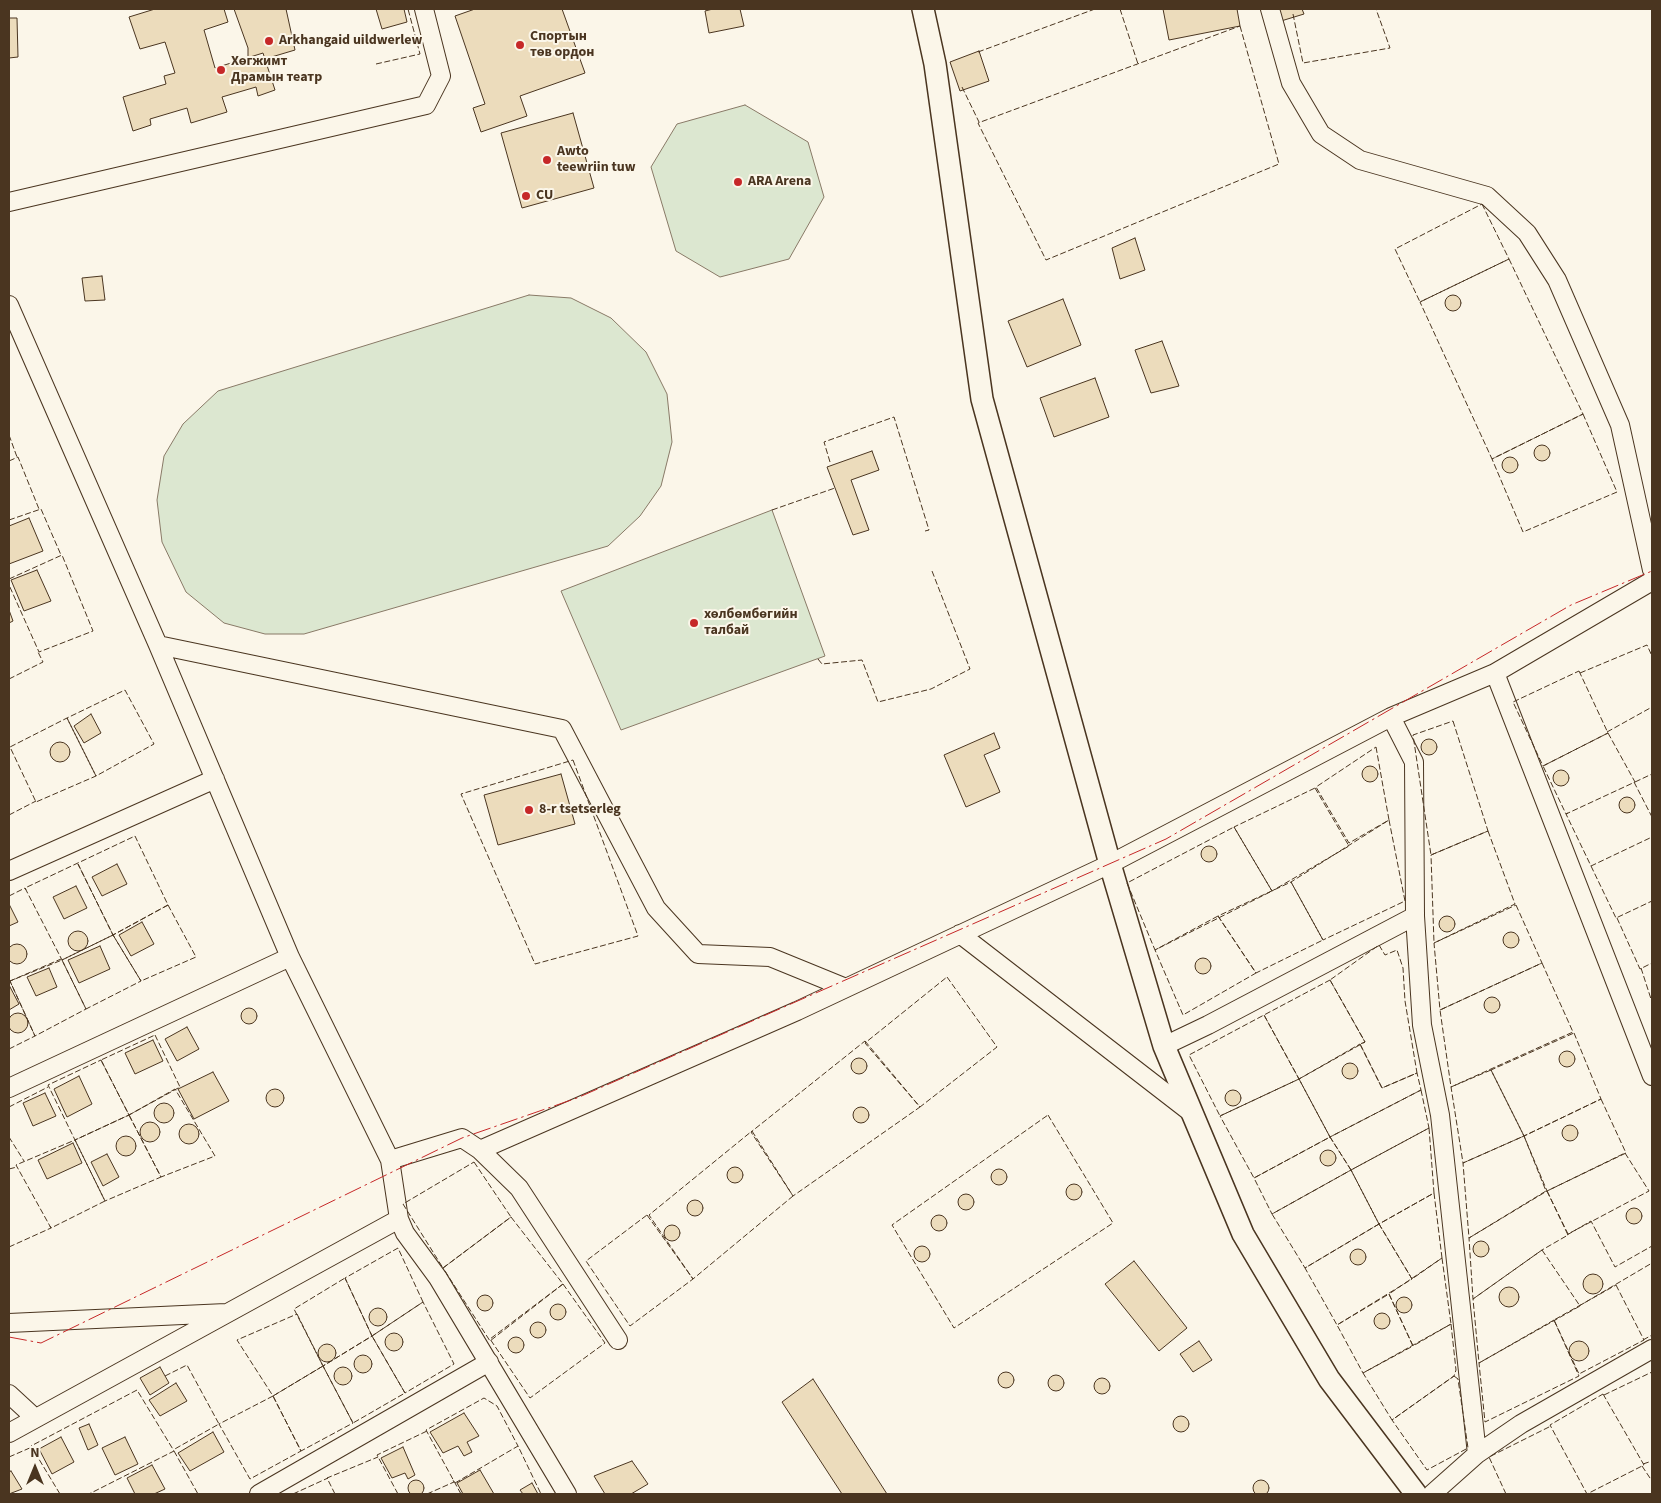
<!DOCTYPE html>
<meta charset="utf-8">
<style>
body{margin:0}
#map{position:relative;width:1661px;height:1503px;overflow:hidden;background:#fbf6e9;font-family:"Source Sans 3",sans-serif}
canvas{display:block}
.frame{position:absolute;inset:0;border:10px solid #4a3520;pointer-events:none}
.north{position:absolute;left:10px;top:1443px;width:50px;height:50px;-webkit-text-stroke:4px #fbf6e9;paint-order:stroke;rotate:0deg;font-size:14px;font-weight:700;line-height:20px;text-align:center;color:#4a3520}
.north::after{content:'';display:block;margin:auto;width:18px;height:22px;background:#4a3520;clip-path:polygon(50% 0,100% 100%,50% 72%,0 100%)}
</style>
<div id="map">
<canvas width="1661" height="1503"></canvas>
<div class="frame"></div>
<div class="north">N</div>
</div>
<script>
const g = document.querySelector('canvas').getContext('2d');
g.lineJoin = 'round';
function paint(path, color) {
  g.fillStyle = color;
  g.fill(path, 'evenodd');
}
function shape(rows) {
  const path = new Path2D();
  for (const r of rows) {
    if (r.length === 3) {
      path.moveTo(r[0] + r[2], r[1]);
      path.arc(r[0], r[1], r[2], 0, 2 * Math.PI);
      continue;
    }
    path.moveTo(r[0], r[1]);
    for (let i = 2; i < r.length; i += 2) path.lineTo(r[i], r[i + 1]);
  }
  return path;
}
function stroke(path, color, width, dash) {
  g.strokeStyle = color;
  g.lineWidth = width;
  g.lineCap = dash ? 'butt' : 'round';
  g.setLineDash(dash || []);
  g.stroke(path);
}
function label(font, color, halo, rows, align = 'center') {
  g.font = font + ' "Source Sans 3",sans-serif';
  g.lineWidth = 4;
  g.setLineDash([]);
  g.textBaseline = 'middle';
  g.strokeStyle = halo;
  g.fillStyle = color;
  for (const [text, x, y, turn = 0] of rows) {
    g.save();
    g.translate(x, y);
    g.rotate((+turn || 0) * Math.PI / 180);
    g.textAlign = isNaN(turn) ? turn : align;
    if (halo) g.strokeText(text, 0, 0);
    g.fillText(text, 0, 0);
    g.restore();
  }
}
const green = shape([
 [745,105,808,142,824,197,789,259,720,277,676,251,651,167,677,124,745,105],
 [529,295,571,298,611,318,646,352,667,394,672,442,661,486,640,516,608,546,304,634,265,634,224,623,186,592,162,542,157,500,164,456,183,424,218,391,529,295],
 [772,510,825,656,621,730,561,591,772,510]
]);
const building = shape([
 [155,9,224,9,228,22,204,30,215,68,263,53,275,90,258,96,256,87,222,97,227,112,191,123,187,108,150,119,151,125,133,131,123,97,166,84,164,76,175,73,165,42,140,49,129,17,155,9],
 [234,9,286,9,295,50,248,64,248,48,234,9],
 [376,9,404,9,407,22,382,29,376,9],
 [475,9,562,9,585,73,520,96,527,116,481,132,473,108,485,104,455,16,475,9],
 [713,9,740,9,744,26,709,33,705,11,713,9],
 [1163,9,1237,9,1240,26,1169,40,1163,9],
 [1278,9,1302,9,1304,14,1281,21,1278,9],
 [9,18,17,18,18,57,9,58,9,18],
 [979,51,989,81,960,91,950,62,979,51],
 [573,113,594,188,522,208,501,133,573,113],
 [1135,238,1145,270,1120,279,1112,248,1135,238],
 [102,276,105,300,85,301,82,278,102,276],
 [1453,303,8],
 [1063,299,1081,345,1027,367,1008,321,1063,299],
 [1162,341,1179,386,1151,393,1135,350,1162,341],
 [1095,378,1109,417,1054,437,1040,398,1095,378],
 [1542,453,8],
 [872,451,879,470,851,480,869,530,853,535,827,467,872,451],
 [1510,465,8],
 [29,518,43,551,9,564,9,526,29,518],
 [37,570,51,601,24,611,11,580,37,570],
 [9,610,13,621,9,623,9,610],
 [91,714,101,733,84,743,74,726,91,714],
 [994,733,1000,748,984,755,1000,792,966,807,944,755,994,733],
 [1429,747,8],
 [60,752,10],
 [1370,774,8],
 [1561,778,8],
 [561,774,575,824,498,845,484,795,561,774],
 [1627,805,8],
 [1209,854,8],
 [117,864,127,884,102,896,92,877,117,864],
 [76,886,87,908,64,919,53,897,76,886],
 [9,904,18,922,9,926,9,904],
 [1447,924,8],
 [142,922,154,944,131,956,119,935,142,922],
 [78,941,10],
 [1511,940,8],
 [17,954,10],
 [100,946,110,969,79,983,68,960,100,946],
 [1203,966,8],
 [49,968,57,987,36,996,27,977,49,968],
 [9,985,19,1004,9,1010,9,985],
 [1492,1005,8],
 [249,1016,8],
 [18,1023,10],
 [187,1027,199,1049,177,1061,165,1039,187,1027],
 [153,1040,163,1061,135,1074,125,1053,153,1040],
 [1567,1059,8],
 [859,1066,8],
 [1350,1071,8],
 [213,1072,229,1101,194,1119,178,1089,213,1072],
 [79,1076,92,1104,67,1117,54,1089,79,1076],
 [275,1098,9],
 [1233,1098,8],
 [45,1093,56,1116,33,1126,23,1103,45,1093],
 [164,1113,10],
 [861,1115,8],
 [150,1132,10],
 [189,1134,10],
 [1570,1133,8],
 [126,1146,10],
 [73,1143,82,1163,47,1179,38,1160,73,1143],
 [1328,1158,8],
 [107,1154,119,1177,103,1186,91,1162,107,1154],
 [735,1175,8],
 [999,1177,8],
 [1074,1192,8],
 [966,1202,8],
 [695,1208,8],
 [1634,1216,8],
 [939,1223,8],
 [672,1233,8],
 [1481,1249,8],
 [922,1254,8],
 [1358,1257,8],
 [1134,1261,1187,1328,1159,1351,1105,1284,1134,1261],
 [1593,1284,10],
 [1509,1297,10],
 [485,1303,8],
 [1404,1305,8],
 [558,1312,8],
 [378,1317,9],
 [1382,1321,8],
 [538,1330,8],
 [394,1342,9],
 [516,1345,8],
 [1579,1351,10],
 [1199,1341,1212,1360,1193,1372,1180,1354,1199,1341],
 [327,1353,9],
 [363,1364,9],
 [343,1376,9],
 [160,1367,169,1383,150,1395,140,1378,160,1367],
 [1006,1380,8],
 [1056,1383,8],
 [1102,1386,8],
 [813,1379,887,1494,842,1494,782,1402,813,1379],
 [176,1383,187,1401,160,1416,149,1400,176,1383],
 [464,1413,479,1436,467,1442,472,1452,464,1456,458,1446,443,1453,430,1432,464,1413],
 [1181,1424,8],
 [89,1424,98,1445,88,1450,79,1428,89,1424],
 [213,1432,224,1452,190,1471,178,1453,213,1432],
 [61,1437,74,1462,52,1474,39,1449,61,1437],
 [125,1437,138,1464,115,1475,102,1448,125,1437],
 [403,1447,415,1475,408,1479,405,1473,392,1478,381,1458,403,1447],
 [632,1461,648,1484,631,1494,605,1494,594,1476,632,1461],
 [152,1465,165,1489,154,1494,135,1494,127,1478,152,1465],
 [480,1470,494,1494,463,1494,457,1483,480,1470],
 [11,1471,22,1489,9,1494,9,1472,11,1471],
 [416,1488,8],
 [1261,1488,8],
 [532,1483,538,1494,523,1494,520,1490,532,1483]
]);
const minor = shape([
 [1270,9,1291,83,1321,134,1360,160,1487,196,1527,233,1557,280,1620,425,1652,570],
 [9,202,426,105,441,76,424,9],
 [9,305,158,645,290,957,390,1160,399,1219,405,1233,438,1278,567,1494],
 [158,645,562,729,656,908,698,954,770,957,846,988],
 [1495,673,1652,1076],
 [1391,717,1414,762,1415,916,1422,1025,1440,1115,1477,1454],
 [9,871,215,779],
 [960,934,1189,1111],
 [1164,1046,1208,1025,1415,916],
 [9,1088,290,957],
 [480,1150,797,1011,1110,864,1391,717,1495,673,1652,581],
 [390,1160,462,1138,480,1150,519,1188,618,1340],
 [9,1323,226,1313],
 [9,1394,35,1418],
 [9,1433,399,1219],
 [259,1494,489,1362],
 [1432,1494,1477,1454,1521,1424,1652,1349]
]);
const tertiary = shape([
 [923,9,935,64,982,399,1110,864,1164,1046,1243,1234,1329,1379,1416,1494]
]);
const fence = shape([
 [1120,9,1138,64,1136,65],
 [1293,14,1303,63,1390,48,1376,9],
 [1240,26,1279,164,1046,260,978,123,1240,26],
 [978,52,1095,9],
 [376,64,420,54,408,9],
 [962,87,979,122],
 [1482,204,1509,259,1420,302,1395,249,1482,204],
 [1509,259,1583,414,1492,459,1420,302,1509,259],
 [1583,414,1617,492,1523,532,1492,459,1583,414],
 [9,435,17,457],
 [9,461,18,457,39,509],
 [830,462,824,442,894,417,929,530,925,531],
 [772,510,835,488],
 [9,520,41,509,61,555],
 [9,579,62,555,93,631,39,652,9,585],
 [818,659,822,664,862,660,878,702,931,689,970,669,932,571],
 [1579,671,1608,733,1543,766,1513,702,1579,671],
 [1580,673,1647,645,1652,656],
 [9,679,43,662,38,652],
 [67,718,96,776,154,744,125,690,67,718,10,747,36,802,96,776,67,718],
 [1453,721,1488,831,1431,855,1413,735,1453,721],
 [1607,732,1652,707],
 [1608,733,1635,782,1566,814,1543,766,1608,733],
 [1376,747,1389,820,1349,843,1316,787,1376,747],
 [573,760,638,936,535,964,461,794,573,760],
 [1634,782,1652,817],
 [1635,782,1652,774],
 [1315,788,1349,846,1272,891,1234,827,1315,788],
 [1568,813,1566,814,1591,866,1652,837],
 [9,815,36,801],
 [1389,820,1405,901,1323,940,1291,882,1389,820],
 [1234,827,1272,891,1155,950,1127,883,1234,827],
 [1488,831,1515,904,1434,943,1431,855,1488,831],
 [78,864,113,935,168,905,135,836,25,888,62,960,113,935,78,864],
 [1591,866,1616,918,1652,901],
 [1291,882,1323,940,1256,973,1218,916,1291,882],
 [9,896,25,888,26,890],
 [168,905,196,957,141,981,113,935,168,905],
 [1516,905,1542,963,1440,1010,1434,943,1516,905],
 [1218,916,1256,973,1183,1015,1155,950,1218,916],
 [1617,918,1640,969,1652,963],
 [113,935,141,981,86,1009,62,960,113,935],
 [1379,945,1385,955,1397,950,1403,968,1405,1001,1417,1073,1382,1088,1360,1044,1365,1042,1330,980,1379,945],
 [62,960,86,1009,35,1036,10,981,62,960],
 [1542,963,1573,1032,1451,1087,1440,1010,1542,963],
 [1641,968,1652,1002],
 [947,977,997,1047,920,1107,865,1043,947,977],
 [1330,980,1365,1042,1299,1079,1264,1015,1330,980],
 [1264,1015,1299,1079,1220,1116,1189,1055,1264,1015],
 [1574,1033,1601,1099,1524,1136,1491,1070,1574,1033],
 [155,1035,180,1087,129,1115,101,1060,155,1035],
 [865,1041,920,1107,793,1196,751,1132,865,1041],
 [1360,1044,1382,1088,1417,1073,1421,1090,1330,1137,1299,1079,1360,1044],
 [9,1049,35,1036,9,979,10,981,61,959],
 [101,1060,129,1115,75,1140,48,1085,101,1060],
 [1491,1070,1524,1136,1463,1163,1451,1087,1491,1070],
 [1299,1079,1330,1137,1254,1178,1220,1116,1299,1079],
 [1421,1090,1429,1128,1351,1170,1330,1137,1421,1090],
 [1601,1099,1626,1153,1547,1191,1524,1136,1601,1099],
 [9,1107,48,1087],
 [129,1115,161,1177,215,1156,175,1089,129,1115,75,1140,105,1201,161,1177,129,1115],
 [1048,1115,1113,1223,954,1328,892,1225,1048,1115],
 [1429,1128,1434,1193,1379,1224,1351,1170,1429,1128],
 [752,1131,793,1196,693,1279,649,1215,752,1131],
 [1524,1136,1546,1191,1469,1238,1463,1163,1524,1136],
 [9,1137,24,1161],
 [1330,1137,1351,1170,1272,1214,1254,1178,1330,1137],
 [75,1140,105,1201,51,1228,16,1165,75,1140],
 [1625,1153,1649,1191,1568,1234,1547,1191,1625,1153],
 [474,1162,511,1217,443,1268,403,1204,474,1162],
 [9,1169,17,1167],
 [1351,1170,1379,1224,1305,1268,1272,1214,1351,1170],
 [1547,1191,1568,1235,1542,1250,1473,1299,1469,1238,1547,1191],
 [1434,1193,1442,1258,1412,1279,1379,1224,1434,1193],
 [647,1215,693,1279,630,1326,586,1261,647,1215],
 [511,1217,563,1284,490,1341,443,1268,511,1217],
 [1379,1224,1412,1279,1337,1325,1305,1268,1379,1224],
 [1567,1235,1591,1221,1615,1267,1652,1246],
 [9,1247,51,1228,50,1226],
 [1542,1250,1580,1306,1479,1363,1473,1299,1542,1250],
 [1442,1258,1451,1324,1413,1346,1389,1294,1442,1258],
 [345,1278,372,1336,323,1366,294,1309,345,1278],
 [563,1284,605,1343,530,1398,490,1339,563,1284],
 [1616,1285,1644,1340,1579,1374,1554,1320,1616,1285],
 [1389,1294,1413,1346,1363,1373,1337,1325,1389,1294],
 [1579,1306,1652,1263],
 [297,1314,323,1366,273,1396,237,1340,297,1314],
 [1554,1320,1579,1376,1485,1422,1479,1363,1554,1320],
 [1451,1324,1456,1370,1454,1376,1392,1420,1363,1373,1451,1324],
 [372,1336,405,1393,353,1423,323,1366,372,1336,423,1302,454,1364,405,1393,372,1336,345,1278,398,1248,423,1302,372,1336],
 [1643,1340,1652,1335],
 [323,1366,353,1423,301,1451,273,1396,323,1366],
 [165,1376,187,1365,219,1424,173,1450],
 [1454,1376,1458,1379,1468,1448,1427,1470,1392,1420,1454,1376],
 [1603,1394,1644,1465,1587,1494,1550,1425,1603,1394],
 [1604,1395,1652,1372],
 [273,1396,301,1451,250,1479,219,1424,273,1396],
 [174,1451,198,1494],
 [9,1457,32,1447],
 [1643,1464,1652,1461],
 [1642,1466,1652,1481],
 [455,1483,518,1446,541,1494],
 [60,1494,31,1446,137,1390,174,1451,89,1494],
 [293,1494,328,1478],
 [335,1494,327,1478,378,1457],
 [398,1494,377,1455,427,1431],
 [427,1494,454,1482,453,1480],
 [461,1494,426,1430,484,1398,497,1406,518,1446],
 [1506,1494,1489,1457,1551,1426]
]);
const power = shape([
 [9,1337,41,1343,462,1138,577,1098,1166,839,1571,605,1652,571]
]);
const markers = [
 [269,41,5,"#c62828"],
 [520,45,5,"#c62828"],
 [221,70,5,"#c62828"],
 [547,160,5,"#c62828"],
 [738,182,5,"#c62828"],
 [526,196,5,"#c62828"],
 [694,623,5,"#c62828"],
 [529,810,5,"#c62828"]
];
const poiNames = [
 ["Спортын",530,37],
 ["төв ордон",530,53],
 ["Arkhangaid uildwerlew",279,41],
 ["Хөгжимт",231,62],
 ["Драмын театр",231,78],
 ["Awto",557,152],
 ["teewriin tuw",557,168],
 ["ARA Arena",748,182],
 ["CU",536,196],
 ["хөлбөмбөгийн",704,615],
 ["талбай",704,631],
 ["8-r tsetserleg",539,810]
];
paint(green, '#dce7d0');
stroke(green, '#887966', 1);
paint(building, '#ecdcbc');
stroke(building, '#4a3520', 1);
stroke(minor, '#4a3520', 20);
stroke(tertiary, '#4a3520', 24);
stroke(minor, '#fbf6e9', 18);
stroke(tertiary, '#fbf6e9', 21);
stroke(fence, '#4a3520', 1, [6, 2.5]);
stroke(power, '#c62828', 1, [18, 4, 2.5, 4]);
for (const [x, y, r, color] of markers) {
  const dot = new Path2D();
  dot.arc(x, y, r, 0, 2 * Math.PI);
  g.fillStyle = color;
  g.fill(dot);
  stroke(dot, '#fbf6e9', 2);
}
label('bold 14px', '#4a3520', '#fbf6e9', poiNames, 'left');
</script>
